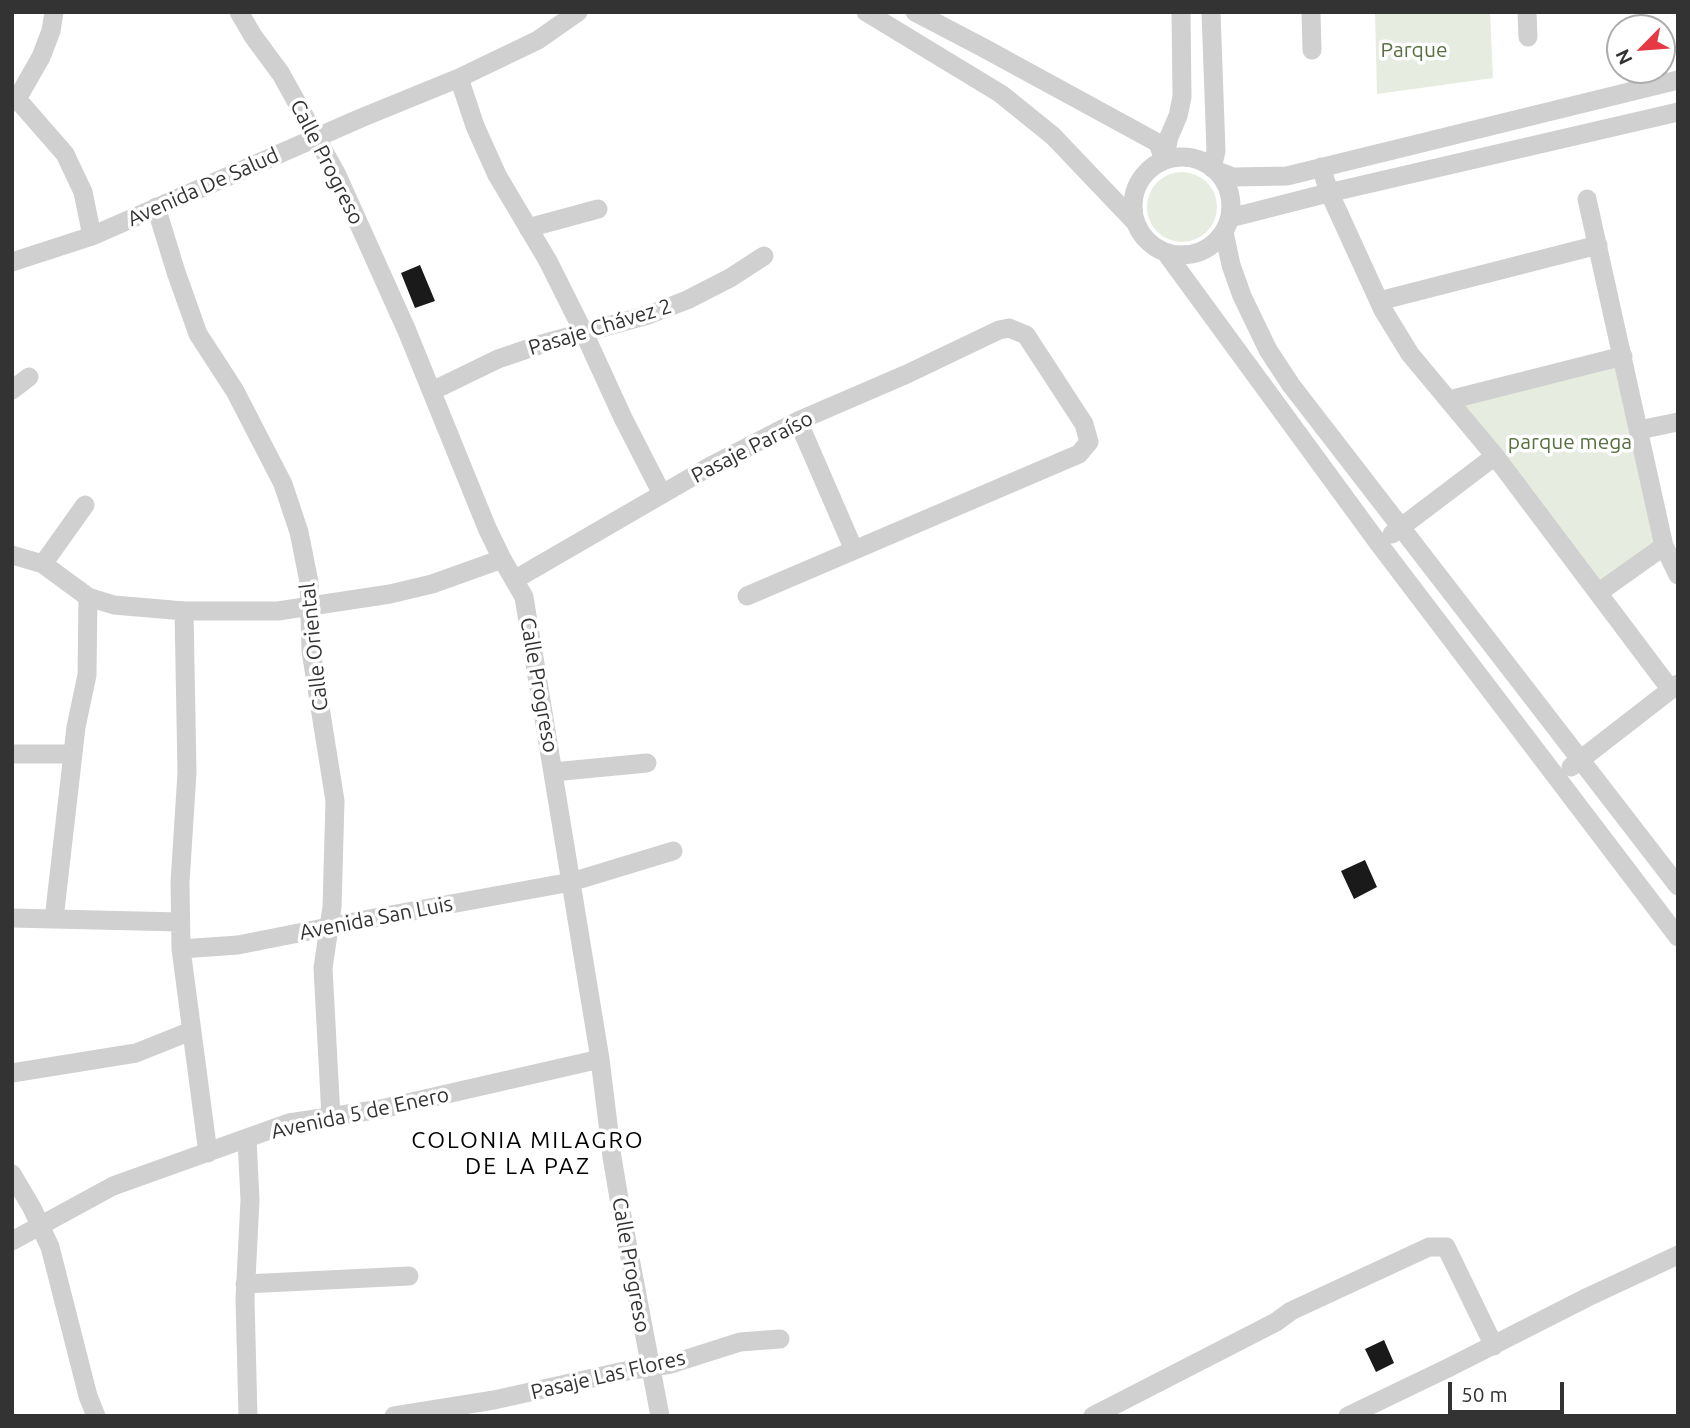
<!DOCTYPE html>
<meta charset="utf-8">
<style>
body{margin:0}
#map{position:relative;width:1690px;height:1428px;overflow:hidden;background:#fff;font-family:Ubuntu,sans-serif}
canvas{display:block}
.frame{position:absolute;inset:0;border:14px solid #333;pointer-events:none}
.north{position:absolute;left:1606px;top:14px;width:70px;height:70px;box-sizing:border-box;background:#fff;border:2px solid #adadad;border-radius:50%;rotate:245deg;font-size:19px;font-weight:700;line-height:28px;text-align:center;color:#333}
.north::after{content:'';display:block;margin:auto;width:24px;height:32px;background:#e63946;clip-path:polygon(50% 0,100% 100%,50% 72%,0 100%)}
.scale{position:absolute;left:1448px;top:1382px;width:116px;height:32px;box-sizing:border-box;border:4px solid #333;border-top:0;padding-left:9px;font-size:21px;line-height:24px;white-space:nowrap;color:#333;-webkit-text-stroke:5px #fff;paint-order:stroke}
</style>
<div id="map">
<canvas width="1690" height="1428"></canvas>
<div class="frame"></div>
<div class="north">N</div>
<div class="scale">50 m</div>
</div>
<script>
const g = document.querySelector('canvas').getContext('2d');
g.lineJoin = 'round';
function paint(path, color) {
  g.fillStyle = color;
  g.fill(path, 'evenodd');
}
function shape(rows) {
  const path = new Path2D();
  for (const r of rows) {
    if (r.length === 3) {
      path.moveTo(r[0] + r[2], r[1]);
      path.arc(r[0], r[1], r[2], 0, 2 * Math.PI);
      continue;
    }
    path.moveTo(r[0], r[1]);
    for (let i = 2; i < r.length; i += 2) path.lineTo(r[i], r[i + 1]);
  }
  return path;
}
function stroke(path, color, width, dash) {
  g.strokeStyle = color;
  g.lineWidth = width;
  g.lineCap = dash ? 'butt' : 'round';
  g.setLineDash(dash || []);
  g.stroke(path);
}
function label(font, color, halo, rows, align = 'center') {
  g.font = font + ' Ubuntu,sans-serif';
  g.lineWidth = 7;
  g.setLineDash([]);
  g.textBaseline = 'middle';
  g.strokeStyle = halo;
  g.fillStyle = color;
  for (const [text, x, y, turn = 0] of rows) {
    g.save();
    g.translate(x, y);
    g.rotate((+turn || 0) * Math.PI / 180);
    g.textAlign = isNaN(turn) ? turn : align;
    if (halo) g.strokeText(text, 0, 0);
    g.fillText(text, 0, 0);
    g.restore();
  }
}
const green = shape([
 [1375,12,1490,12,1493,78,1377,94],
 [1182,207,35],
 [1623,356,1664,546,1598,593,1449,400]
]);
const building = shape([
 [420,265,435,301,415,308,401,273],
 [1365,860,1377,887,1354,899,1341,871],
 [1384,1340,1394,1363,1376,1372,1365,1349]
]);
const minor = shape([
 [239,12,253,36,281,74,336,173,407,331,487,528,502,559,524,597,600,1059,612,1157,622,1216,660,1416],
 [866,12,1001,94,1053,136,1135,222],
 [915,12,982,47,1158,143,1164,160],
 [1211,12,1216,151,1212,168],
 [1311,12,1312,50],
 [1527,12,1528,37],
 [459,78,475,126,497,175,548,261,584,333,623,418,662,494],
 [17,99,65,154,83,192,92,236],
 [12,102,17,99,41,57,51,31,54,12],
 [1182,206,49],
 [1164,160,1169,137,1178,116,1182,97,1181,12],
 [1321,167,1329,192,1383,310,1410,354,1495,456,1671,690],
 [1215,170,1233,177,1287,176,1678,80],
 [1587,199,1664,546,1678,575],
 [156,207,176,272,198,334,235,391,283,484,299,532,309,582,311,651,335,801,332,907,323,968,331,1117],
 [1230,218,1324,194,1678,112],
 [528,228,598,209],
 [1224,232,1231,265,1242,296,1268,350,1291,385,1678,886],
 [1166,253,1379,544,1678,937],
 [12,262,92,236,361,118,459,78,538,40,578,12],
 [1379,301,1598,245],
 [12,390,29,377],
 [432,391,498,359,542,344,648,315,687,300,730,278,764,256],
 [1449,400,1623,356],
 [798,421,854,550],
 [1639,430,1678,422],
 [1392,534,1495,456],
 [12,555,43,564,88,597,114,605,184,611,278,611,390,594,432,584,502,559],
 [43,564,85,505],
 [514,580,709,467,798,421,907,374,999,330,1009,328,1026,335,1084,424,1089,442,1079,454,747,596],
 [1598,593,1664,546],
 [184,611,187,773,180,882,181,949,208,1153],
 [12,754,73,754],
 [1571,767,1678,684],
 [553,772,647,763],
 [12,918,180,922],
 [54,919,76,727,87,675,88,597],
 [181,949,238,945,369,919,571,882,673,851],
 [12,1073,136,1053,191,1031],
 [247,1139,250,1200,245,1299,248,1416],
 [12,1174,32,1208,50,1247,88,1396,96,1416],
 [12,1241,113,1186,289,1123,381,1109,600,1059],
 [245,1284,409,1276],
 [394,1416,494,1400,620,1372,671,1364,740,1342,780,1339],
 [1093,1416,1276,1322,1291,1311,1429,1247,1446,1247,1494,1346],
 [1348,1416,1450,1367,1588,1297,1678,1255]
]);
const parkNames = [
 ["Parque",1414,50],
 ["parque mega",1570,442]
];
const streetNames = [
 ["Calle Progreso",327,162,63],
 ["Avenida De Salud",203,187,-24],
 ["Pasaje Chávez 2",600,327,-17],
 ["Pasaje Paraíso",752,447,-27],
 ["Calle Oriental",314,647,-96],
 ["Calle Progreso",539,685,80],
 ["Avenida San Luis",376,918,-11],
 ["Avenida 5 de Enero",360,1113,-12],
 ["Calle Progreso",631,1265,80],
 ["Pasaje Las Flores",608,1375,-13]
];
const neighbourhoodNames = [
 ["COLONIA MILAGRO",528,1140],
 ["DE LA PAZ",528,1166]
];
paint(green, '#e6ecdf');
paint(building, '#1a1a1a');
stroke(minor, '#d0d0d0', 19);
label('21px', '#56703f', '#fff', parkNames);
label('21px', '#333', '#fff', streetNames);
g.letterSpacing = '2px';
label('23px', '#000', '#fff', neighbourhoodNames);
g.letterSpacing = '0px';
</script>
